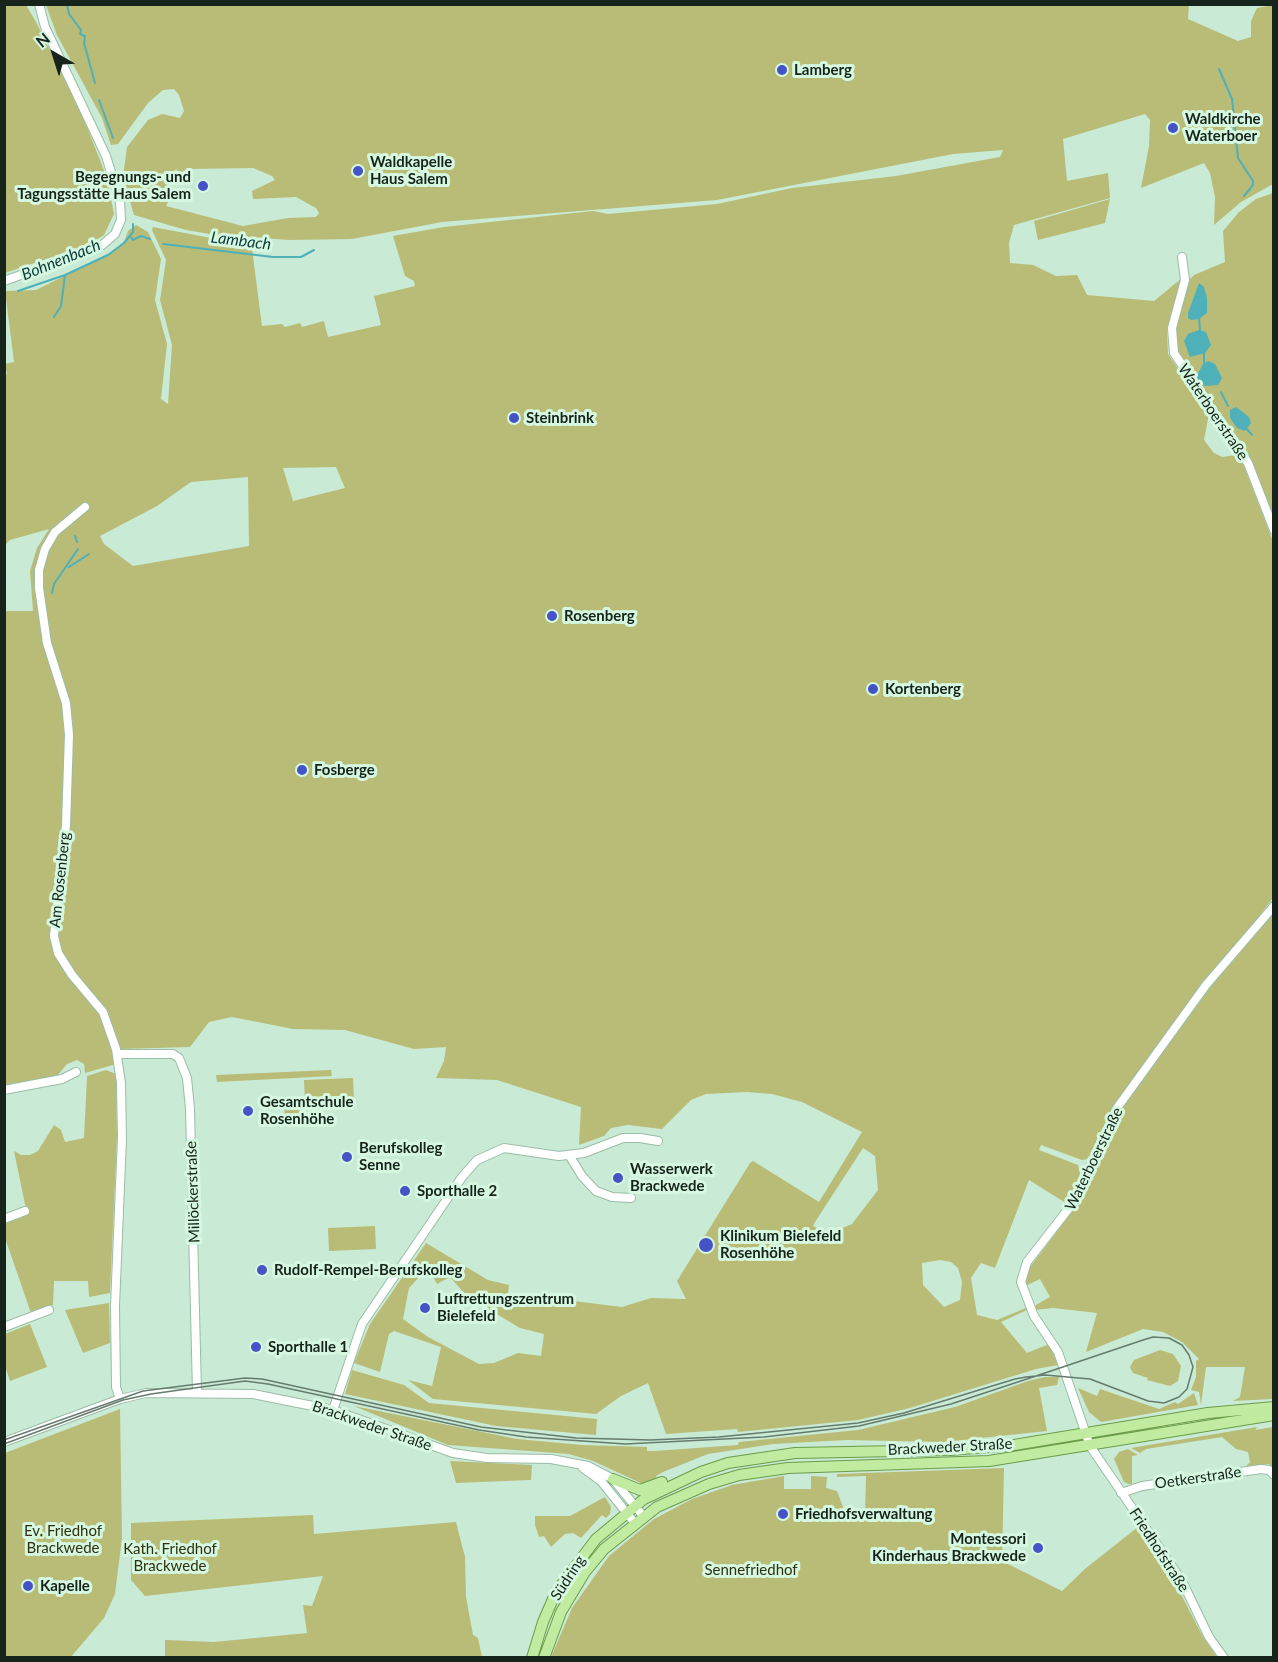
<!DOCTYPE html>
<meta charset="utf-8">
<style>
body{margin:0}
#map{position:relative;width:1278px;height:1662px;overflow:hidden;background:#c9ead4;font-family:Lato,sans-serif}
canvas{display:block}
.frame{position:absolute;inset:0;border:6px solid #17241c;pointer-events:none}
.north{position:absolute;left:24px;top:24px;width:60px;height:60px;-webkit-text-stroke:4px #d6f8e1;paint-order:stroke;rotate:321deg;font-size:16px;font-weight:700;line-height:24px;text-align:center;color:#17241c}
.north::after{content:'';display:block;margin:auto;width:21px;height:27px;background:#17241c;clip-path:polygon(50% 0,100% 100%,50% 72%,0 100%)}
</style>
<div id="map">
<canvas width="1278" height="1662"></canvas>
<div class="frame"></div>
<div class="north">N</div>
</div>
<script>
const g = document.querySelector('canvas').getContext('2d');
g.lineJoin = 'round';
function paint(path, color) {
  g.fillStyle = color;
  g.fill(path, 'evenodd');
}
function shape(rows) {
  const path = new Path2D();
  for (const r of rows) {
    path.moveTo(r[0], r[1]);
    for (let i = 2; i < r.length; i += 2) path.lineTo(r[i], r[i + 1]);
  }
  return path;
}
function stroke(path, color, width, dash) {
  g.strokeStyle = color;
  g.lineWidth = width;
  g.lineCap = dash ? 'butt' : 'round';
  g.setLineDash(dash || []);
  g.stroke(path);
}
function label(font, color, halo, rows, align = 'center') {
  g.font = font + ' Lato,sans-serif';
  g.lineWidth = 6;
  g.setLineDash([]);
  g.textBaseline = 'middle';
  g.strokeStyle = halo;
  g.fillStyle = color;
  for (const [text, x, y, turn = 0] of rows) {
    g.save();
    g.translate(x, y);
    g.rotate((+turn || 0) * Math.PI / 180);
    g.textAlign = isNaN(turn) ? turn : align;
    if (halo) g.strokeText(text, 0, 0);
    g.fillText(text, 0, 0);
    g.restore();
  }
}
const green = shape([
 [1189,4,1188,19,1238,41,1251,37,1251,21,1257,8,1273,5,1273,184,1241,202,1214,225,1215,197,1210,173,1204,163,1141,188,1149,146,1150,120,1145,114,1063,139,1067,181,1108,173,1110,198,1014,225,1009,243,1010,263,1033,265,1056,276,1077,275,1087,295,1154,301,1182,278,1167,332,1168,354,1209,414,1204,440,1214,453,1222,457,1237,455,1244,466,1274,544,1273,898,1134,1077,1087,1159,1082,1160,1041,1145,1039,1150,1078,1165,1080,1173,1069,1205,1029,1180,995,1268,981,1263,971,1278,977,1315,997,1320,1026,1308,1027,1310,1001,1322,1027,1353,1049,1344,1058,1365,1036,1369,910,1408,858,1420,738,1432,737,1429,666,1434,648,1383,621,1396,596,1414,433,1399,408,1380,432,1386,441,1347,394,1331,389,1334,380,1372,354,1363,370,1324,426,1243,488,1280,509,1285,508,1293,622,1307,651,1298,686,1299,677,1281,750,1163,753,1161,819,1202,862,1132,802,1102,772,1094,747,1092,706,1094,691,1100,662,1129,628,1125,611,1128,604,1136,579,1145,581,1107,497,1080,436,1078,444,1061,446,1047,414,1049,345,1030,293,1029,232,1017,209,1022,190,1047,121,1049,108,1012,98,1000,89,1000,100,1015,116,1064,85,1073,84,1064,77,1060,67,1064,57,1076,5,1085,5,611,33,611,30,571,37,548,49,529,10,540,5,545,5,375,7,374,5,364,14,362,5,291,36,290,108,254,124,242,128,231,136,225,148,232,161,259,155,300,167,344,161,399,168,404,172,345,160,300,166,260,152,230,153,227,216,239,251,241,262,326,282,324,285,327,300,323,302,327,324,321,328,337,381,325,374,296,415,286,414,281,405,276,393,236,444,227,593,211,608,214,717,204,792,188,896,176,1000,157,1003,150,953,154,717,200,442,222,352,239,290,240,216,235,186,230,134,215,123,177,127,147,148,120,162,114,180,118,184,111,179,95,174,89,163,90,148,103,118,144,111,145,102,118,57,35,46,5],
 [253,168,272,176,275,180,252,191,253,199,296,197,316,208,319,213,316,217,288,218,243,226,166,206,174,190,168,179,176,169,179,173,189,169],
 [336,467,345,488,293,501,283,468],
 [248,477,249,546,133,566,104,544,100,536,157,506,191,482],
 [863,1148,875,1156,878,1190,852,1224,828,1234,813,1226,815,1222],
 [940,1260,951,1262,958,1268,962,1282,960,1300,944,1307,923,1285,922,1263],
 [430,1271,437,1284,450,1277,465,1294,490,1310,520,1328,544,1334,541,1356,518,1353,494,1363,479,1364,428,1337,403,1319,409,1288,421,1275],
 [5,5,26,5,36,22,81,112,107,178,114,214,104,235,90,244,5,273],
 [1273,193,1273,515,1248,453,1176,350,1175,328,1188,281,1194,275,1225,262,1223,231,1239,212,1256,199],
 [1110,199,1105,223,1038,240,1034,221],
 [1273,913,1273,1399,1233,1401,1240,1397,1245,1367,1206,1367,1201,1405,1199,1392,1191,1390,1196,1377,1196,1361,1199,1359,1182,1342,1163,1332,1143,1329,1086,1352,1097,1313,1053,1308,1035,1310,1036,1305,1050,1297,1040,1279,1025,1286,1027,1271,1075,1208,1125,1103,1210,988],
 [106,1070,116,1074,117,1135,110,1293,89,1297,88,1281,54,1281,53,1305,31,1313,5,1238,4,1222,27,1214,14,1151,21,1155,30,1155,38,1151,54,1125,61,1130,65,1142,84,1138,87,1076],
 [331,1070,332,1076,217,1082,216,1075],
 [353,1078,354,1101,305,1103,304,1080],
 [284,1098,300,1098,301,1121,285,1121],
 [375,1226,376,1249,329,1251,328,1228],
 [109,1303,110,1343,83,1353,65,1310],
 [30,1324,47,1367,10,1381,5,1366,5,1334],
 [1160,1350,1173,1354,1181,1366,1178,1381,1170,1386,1147,1380,1148,1378,1133,1373,1130,1367,1134,1360],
 [352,1370,404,1385,429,1403,597,1419,596,1435,496,1426,345,1394],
 [1045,1377,1059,1377,1057,1385,1039,1388,1047,1431,944,1442,847,1440,773,1444,708,1454,663,1472,656,1476,657,1479,643,1484,593,1461,569,1454,448,1445,354,1406,517,1439,582,1445,647,1447,647,1451,655,1451,738,1445,739,1442,858,1430,955,1407,1028,1381],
 [1078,1388,1097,1396,1100,1389,1159,1409,1175,1402,1178,1404,1194,1393,1198,1405,1101,1422,1089,1412],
 [120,1409,122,1538,115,1594,104,1618,71,1657,5,1657,5,1453],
 [1257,1427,1255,1430,1273,1427,1273,1470,1269,1464,1245,1467,1250,1462,1248,1452,1236,1449,1222,1437,1146,1449,1140,1453,1131,1448],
 [1128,1449,1138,1455,1132,1456,1132,1484,1129,1484,1124,1482,1114,1459,1119,1452],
 [450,1461,532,1465,531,1480,456,1483],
 [1004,1468,1002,1561,1062,1591,1086,1568,1138,1527,1170,1573,1203,1637,1217,1657,551,1657,572,1608,609,1556,654,1519,692,1499,732,1485,784,1476,784,1489,811,1489,811,1476,827,1477,826,1488,837,1491,843,1507,844,1520,865,1517,866,1476,837,1477,837,1474],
 [605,1497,611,1507,610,1514,606,1518,602,1515,581,1538,573,1533,565,1534,551,1547,544,1536,539,1537,535,1525,535,1516,570,1516],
 [313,1515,314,1534,456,1522,465,1557,466,1597,473,1635,478,1638,482,1657,165,1657,165,1640,214,1642,307,1633,303,1605,312,1606,323,1576,145,1596,131,1580,131,1523]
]);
const water = shape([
 [1199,283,1204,287,1207,298,1207,313,1199,319,1191,320,1188,318,1188,313],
 [1199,330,1206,332,1211,345,1205,353,1190,357,1184,341,1188,334],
 [1208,361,1215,364,1222,378,1218,385,1205,386,1196,377,1203,364],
 [1236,407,1249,417,1251,423,1245,431,1237,428,1230,418,1230,410]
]);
const stream = shape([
 [67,4,69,14,81,30,80,34,85,36,84,43,95,83],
 [1219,69,1232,99,1238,158,1253,181,1253,185,1244,196],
 [99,100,113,138],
 [130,236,133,240,141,236,150,239],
 [163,244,273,257,301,257,314,250],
 [18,291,65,275,108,255,124,243,133,232,133,224],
 [1199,316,1200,331],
 [54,317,61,306,65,275],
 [1204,365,1204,351],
 [1221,392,1228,406],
 [1246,428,1252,435],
 [75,536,77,542],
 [69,567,89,554],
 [52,593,54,584,78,549]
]);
const minor = shape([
 [1182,257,1185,280,1172,328,1174,353,1248,463,1274,530],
 [4,281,101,246,115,234,121,220,120,201,106,156,45,27,39,4],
 [85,507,55,532,45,549,39,570,39,588,47,643,66,703,69,735,66,825,54,936,58,953,72,975,103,1012,116,1049,121,1083,122,1138,115,1306,116,1387,120,1399],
 [118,1054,173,1054,179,1058,187,1078,190,1109,197,1392],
 [4,1090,62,1079,76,1072],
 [569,1155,582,1176,596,1191,612,1197,631,1198],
 [4,1219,25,1211],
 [4,1327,49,1310],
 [333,1410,362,1324,462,1177,477,1160,504,1148,559,1156,584,1153,623,1138,640,1138,658,1141],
 [4,1442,120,1399,146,1393,253,1394,333,1410,453,1453,487,1458,551,1459,588,1466,613,1479,643,1516],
 [583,1468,601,1481,634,1522],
 [1121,1493,1142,1486,1261,1469,1269,1470,1274,1475],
 [1224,1658,1209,1637,1182,1581,1090,1446,1058,1352,1034,1316,1021,1282,1027,1262,1073,1203,1117,1108,1206,985,1274,906]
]);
const major = shape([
 [613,1479,640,1490,662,1482],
 [532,1658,543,1622,556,1592,596,1539,644,1499,701,1472,728,1463,795,1453,950,1450,1014,1445,1208,1413,1274,1407],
 [544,1658,561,1612,585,1572,604,1549,657,1507,709,1484,739,1475,788,1468,989,1461,1274,1415]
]);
const tram = shape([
 [4,1440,143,1391,245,1378,262,1379,481,1427,576,1438,650,1440,719,1437,858,1423,904,1413,1015,1379,1026,1377,1036,1376,1045,1375,1090,1379,1148,1401,1164,1403,1179,1397,1187,1389,1193,1367,1189,1355,1182,1345,1169,1338,1153,1337,1143,1340,1036,1376,951,1404,859,1426,764,1437,625,1444,526,1437,479,1430,268,1384,245,1381,151,1394,123,1400,4,1444]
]);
const markers = [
 [782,70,6,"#4553c7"],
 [1173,128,6,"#4553c7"],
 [358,171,6,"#4553c7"],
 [203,186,6,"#4553c7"],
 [514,418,6,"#4553c7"],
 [552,616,6,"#4553c7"],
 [873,689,6,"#4553c7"],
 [302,770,6,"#4553c7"],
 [248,1111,6,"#4553c7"],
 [347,1157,6,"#4553c7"],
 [618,1178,6,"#4553c7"],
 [405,1191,6,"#4553c7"],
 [706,1245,8,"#4553c7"],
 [262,1270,6,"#4553c7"],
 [425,1308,6,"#4553c7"],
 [256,1347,6,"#4553c7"],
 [783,1514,6,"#4553c7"],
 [1038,1548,6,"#4553c7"],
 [28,1586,6,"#4553c7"]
];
const poiNames = [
 ["Lamberg",794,70],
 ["Waldkirche",1185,119],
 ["Waterboer",1185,136],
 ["Waldkapelle",370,162],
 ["Haus Salem",370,179],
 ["Begegnungs- und",191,177,"right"],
 ["Tagungsstätte Haus Salem",191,194,"right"],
 ["Steinbrink",526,418],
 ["Rosenberg",564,616],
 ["Kortenberg",885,689],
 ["Fosberge",314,770],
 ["Gesamtschule",260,1102],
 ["Rosenhöhe",260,1119],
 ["Berufskolleg",359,1148],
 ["Senne",359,1165],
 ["Wasserwerk",630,1169],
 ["Brackwede",630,1186],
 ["Sporthalle 2",417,1191],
 ["Klinikum Bielefeld",720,1236],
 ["Rosenhöhe",720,1253],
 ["Rudolf-Rempel-Berufskolleg",274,1270],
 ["Luftrettungszentrum",437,1299],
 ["Bielefeld",437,1316],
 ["Sporthalle 1",268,1347],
 ["Friedhofsverwaltung",795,1514],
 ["Montessori",1026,1539,"right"],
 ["Kinderhaus Brackwede",1026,1556,"right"],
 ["Kapelle",40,1586]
];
const streetNames = [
 ["Waterboerstraße",1213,412,56],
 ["Am Rosenberg",60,880,-84],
 ["Waterboerstraße",1094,1159,-64],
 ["Millöckerstraße",193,1192,-92],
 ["Brackweder Straße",372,1426,19],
 ["Brackweder Straße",950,1447,-3],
 ["Oetkerstraße",1198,1478,-8],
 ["Friedhofstraße",1159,1550,57],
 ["Südring",568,1578,-57]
];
const parkNames = [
 ["Ev. Friedhof",63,1531],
 ["Brackwede",63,1548],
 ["Kath. Friedhof",170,1549],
 ["Brackwede",170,1566],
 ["Sennefriedhof",751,1570]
];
const waterNames = [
 ["Lambach",241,241,7],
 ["Bohnenbach",61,260,-22]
];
paint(green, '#b9bc76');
paint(water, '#4eb0b9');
stroke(stream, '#4eb0b9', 2);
stroke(minor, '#9bbca7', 10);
stroke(major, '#6a9c49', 12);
stroke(minor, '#fff', 8);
stroke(major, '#c1eba0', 10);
stroke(tram, '#667c6e', 1.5);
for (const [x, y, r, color] of markers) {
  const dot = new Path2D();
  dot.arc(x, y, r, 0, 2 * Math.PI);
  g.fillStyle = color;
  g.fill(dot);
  stroke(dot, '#d6f8e1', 2);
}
label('bold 15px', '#17241c', '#d6f8e1', poiNames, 'left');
label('15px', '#17241c', '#d6f8e1', streetNames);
label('15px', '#303011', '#d6f8e1', parkNames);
label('italic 16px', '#0a393d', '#d6f8e1', waterNames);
</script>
